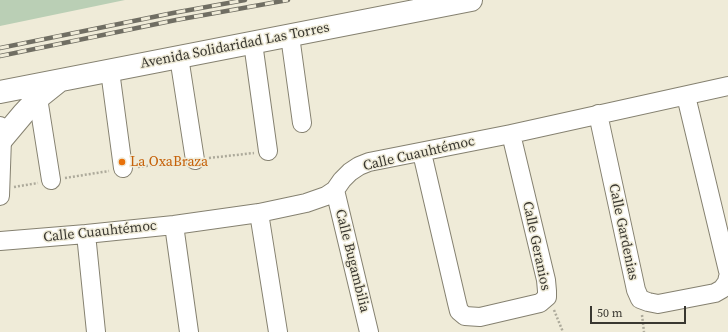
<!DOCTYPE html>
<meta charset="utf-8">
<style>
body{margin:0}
#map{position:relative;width:728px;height:332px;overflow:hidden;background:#efebd8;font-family:"Source Serif 4",serif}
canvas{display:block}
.scale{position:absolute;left:590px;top:306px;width:96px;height:18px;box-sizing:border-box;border:2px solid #393730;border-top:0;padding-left:5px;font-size:12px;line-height:14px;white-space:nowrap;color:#393730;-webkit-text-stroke:3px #efebd8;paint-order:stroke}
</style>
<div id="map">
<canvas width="728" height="332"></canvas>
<div class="scale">50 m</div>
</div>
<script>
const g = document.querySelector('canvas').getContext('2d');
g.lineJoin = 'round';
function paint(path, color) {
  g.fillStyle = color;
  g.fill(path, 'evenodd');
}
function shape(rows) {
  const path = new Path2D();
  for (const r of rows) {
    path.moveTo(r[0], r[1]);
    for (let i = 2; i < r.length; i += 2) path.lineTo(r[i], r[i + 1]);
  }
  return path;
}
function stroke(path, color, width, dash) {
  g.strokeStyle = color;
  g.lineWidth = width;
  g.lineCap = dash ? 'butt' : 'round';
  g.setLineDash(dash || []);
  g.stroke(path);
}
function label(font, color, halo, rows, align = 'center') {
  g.font = font + ' "Source Serif 4",serif';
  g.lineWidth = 3;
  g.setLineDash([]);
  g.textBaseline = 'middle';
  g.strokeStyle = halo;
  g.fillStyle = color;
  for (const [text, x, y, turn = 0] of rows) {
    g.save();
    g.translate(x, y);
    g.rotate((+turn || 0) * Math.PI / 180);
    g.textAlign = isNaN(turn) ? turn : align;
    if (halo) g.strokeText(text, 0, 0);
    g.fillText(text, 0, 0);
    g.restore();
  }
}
const green = shape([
 [0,0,125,0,0,26]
]);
const path = shape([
 [209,158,254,153],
 [138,167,181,162],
 [65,178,109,171],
 [14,187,38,183],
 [554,310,563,332],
 [642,315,644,332]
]);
const minor = shape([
 [290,36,302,123],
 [253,43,268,151],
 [179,57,195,160],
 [110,71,123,168],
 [686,96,728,271],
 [38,98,51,180],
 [598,114,633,276,636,290,640,299,648,302,658,304,715,293,722,289,727,282,728,277],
 [0,126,2,139,0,196],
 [422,153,457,303,459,311,465,316,480,317,540,303,547,297,547,291,546,280,511,134],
 [335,190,369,332],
 [259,213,278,332],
 [174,225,189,332],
 [86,234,96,332],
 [0,241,86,234,174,225,259,213,306,203,326,196,335,190,342,180,350,172,359,166,369,162,511,134,728,86]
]);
const major = shape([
 [0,92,471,0],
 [2,139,23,114,38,98,58,82]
]);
const rail = shape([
 [0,48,173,13,245,0],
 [0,56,176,20,288,0]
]);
const markers = [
 [122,162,4,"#e8710a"]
];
const streetNames = [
 ["Avenida Solidaridad Las Torres",235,46,-11],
 ["Calle Cuauhtémoc",419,154,-13],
 ["Calle Cuauhtémoc",100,232,-6],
 ["Calle Gardenias",623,232,78],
 ["Calle Geranios",536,246,78],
 ["Calle Bugambilia",352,261,76]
];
const foodNames = [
 ["La OxaBraza",130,162]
];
paint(green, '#bacfb5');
stroke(minor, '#858170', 20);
stroke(major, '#858170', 24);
stroke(path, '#adaa9b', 2.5, [2, 2]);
stroke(minor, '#fff', 18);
stroke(major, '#fff', 22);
stroke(rail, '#706e63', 4.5);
stroke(rail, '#efebd8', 3, [9]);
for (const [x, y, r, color] of markers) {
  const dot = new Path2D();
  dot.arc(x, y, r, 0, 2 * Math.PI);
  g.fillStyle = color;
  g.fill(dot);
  stroke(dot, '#efebd8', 1.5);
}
label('14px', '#393730', '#efebd8', streetNames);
label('14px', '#c56008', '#efebd8', foodNames, 'left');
</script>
